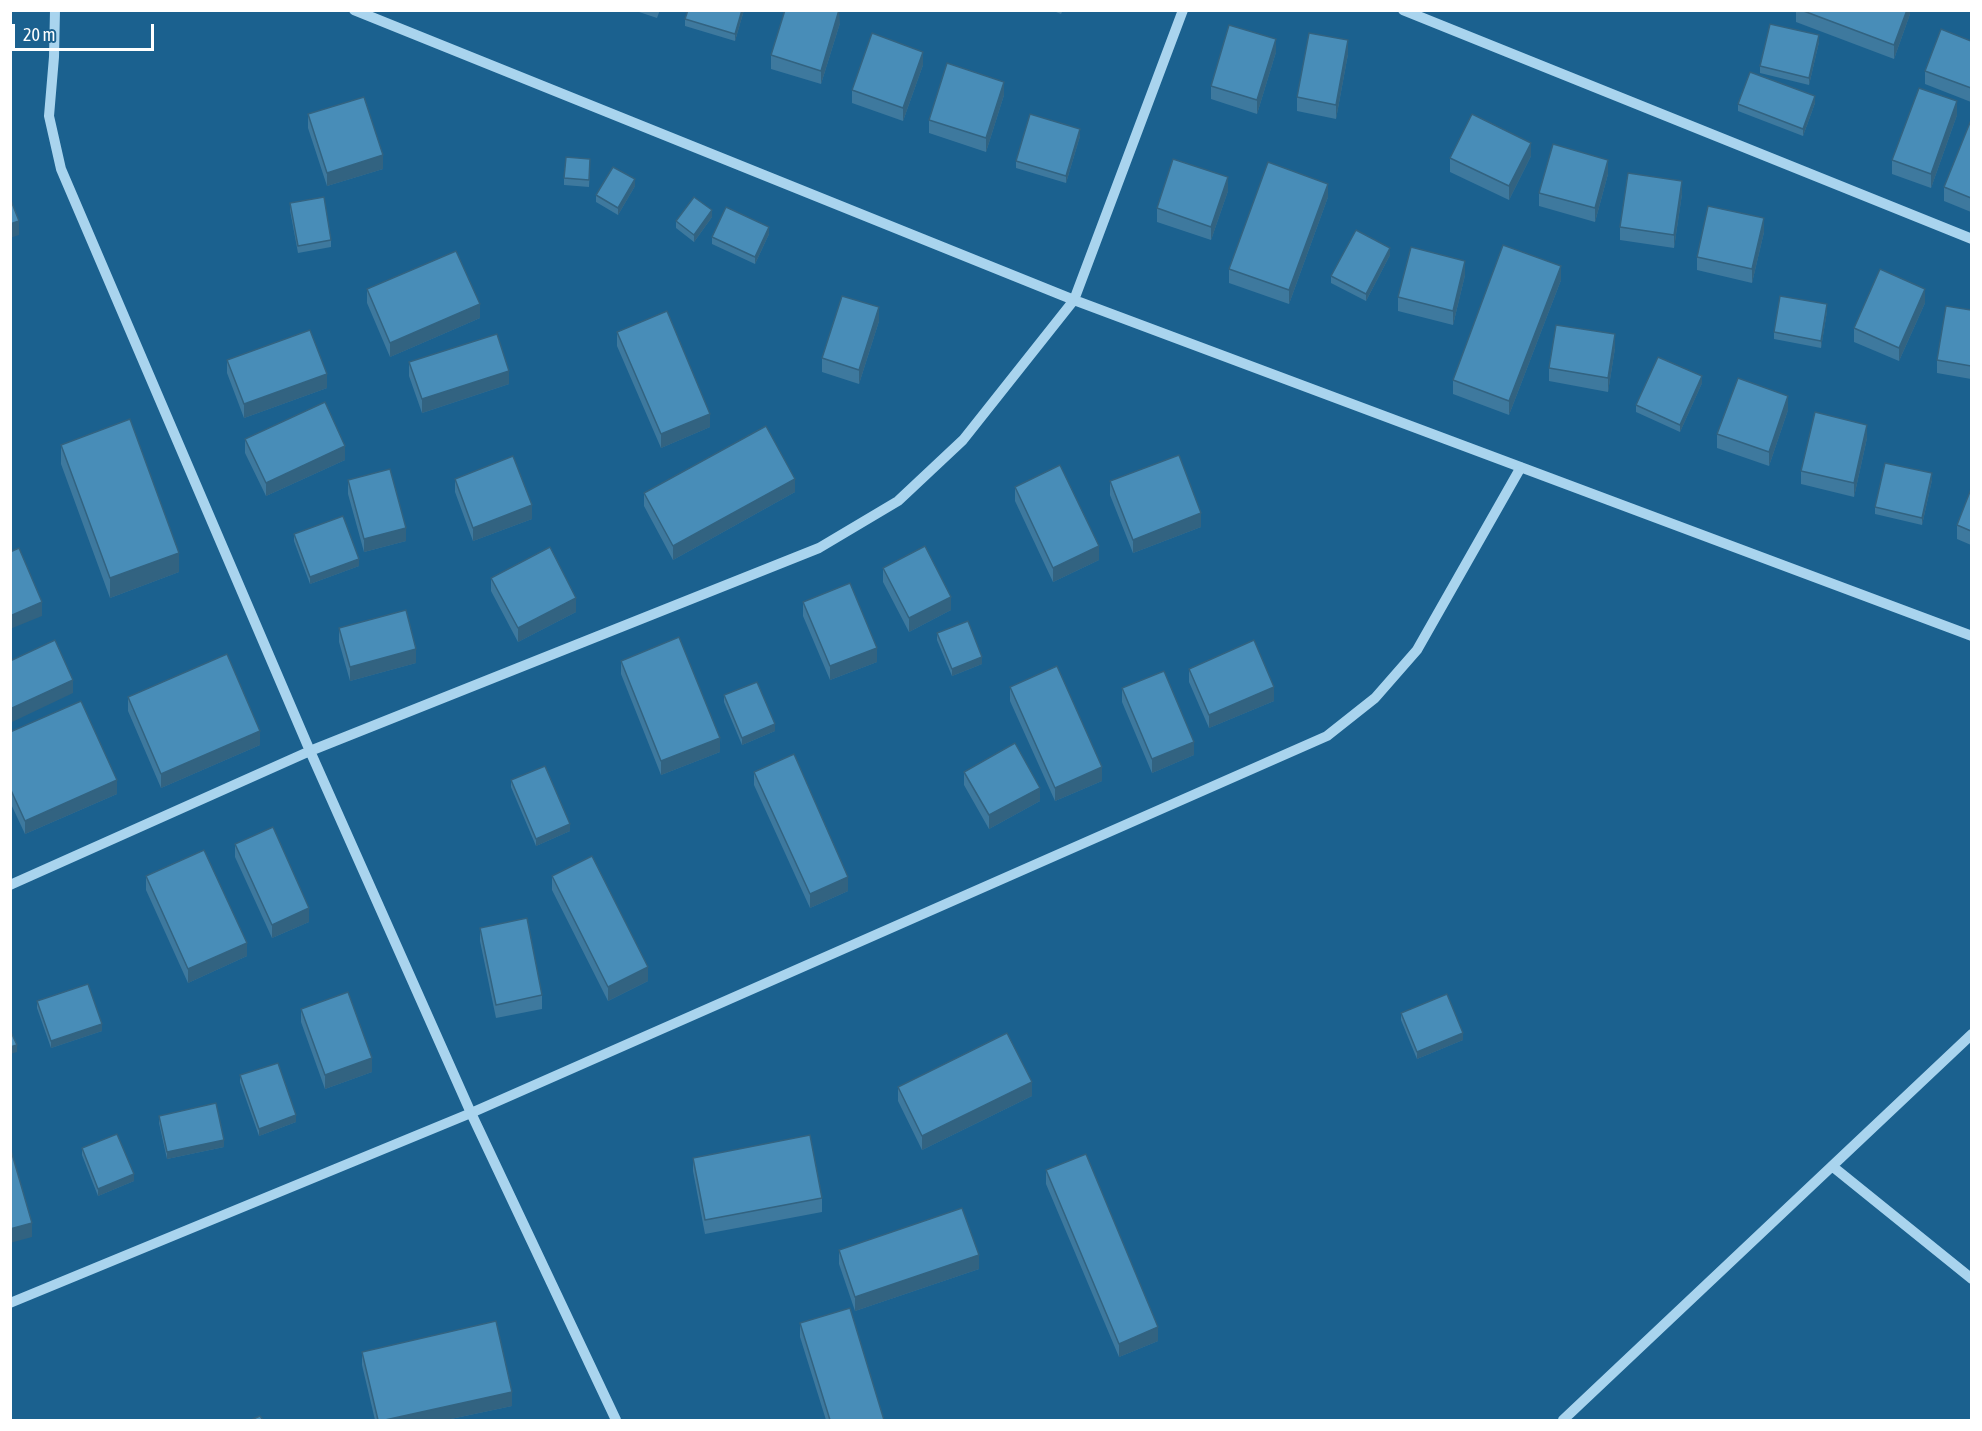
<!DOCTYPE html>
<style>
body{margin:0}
#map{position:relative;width:1982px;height:1431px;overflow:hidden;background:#1b618f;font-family:"Asap Condensed",sans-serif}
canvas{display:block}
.frame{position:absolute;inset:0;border:12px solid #fff;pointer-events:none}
.scale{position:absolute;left:12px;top:24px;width:142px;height:27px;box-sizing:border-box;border:3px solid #fff;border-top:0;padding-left:8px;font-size:18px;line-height:21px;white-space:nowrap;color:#fff;-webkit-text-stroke:4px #1b618f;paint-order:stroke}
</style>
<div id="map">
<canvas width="1982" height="1431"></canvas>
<div class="frame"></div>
<div class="scale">20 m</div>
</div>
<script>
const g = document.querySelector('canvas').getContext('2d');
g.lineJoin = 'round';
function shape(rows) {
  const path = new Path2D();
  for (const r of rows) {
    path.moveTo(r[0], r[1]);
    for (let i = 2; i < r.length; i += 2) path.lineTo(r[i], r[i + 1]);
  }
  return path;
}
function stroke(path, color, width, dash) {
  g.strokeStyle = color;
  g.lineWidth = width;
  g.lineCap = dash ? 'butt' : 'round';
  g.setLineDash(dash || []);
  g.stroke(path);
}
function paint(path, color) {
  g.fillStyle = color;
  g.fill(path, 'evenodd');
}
const minor = shape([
 [55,10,54,57,49,116,61,169,310,751,471,1113,616,1420],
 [354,10,1074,300,1972,636],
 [1403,10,1972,239],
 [10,885,310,751,819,548,898,501,963,440,1074,300,1183,10],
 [1832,1166,1972,1279],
 [10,1303,471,1113,1327,736,1375,698,1417,650,1521,467],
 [1563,1420,1972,1034]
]);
const wall = shape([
 [633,10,660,10,657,18],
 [688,10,744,10,735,41,685,26,685,19],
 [1051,10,1063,10,1061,14],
 [1796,10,1910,10,1910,14,1894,59,1796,22],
 [840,23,821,84,771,69,771,55],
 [1971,41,1971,102,1925,84,1925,71],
 [1819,42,1809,85,1760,73,1760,66],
 [1276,52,1257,114,1211,99,1211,86],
 [1348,54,1336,119,1297,111,1297,97],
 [923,65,903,121,852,103,852,90],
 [1004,95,986,152,929,133,929,120],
 [1815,103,1803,136,1738,111,1738,104],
 [308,114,383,169,327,186,308,128],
 [1957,115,1931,188,1892,174,1892,160],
 [1971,120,1971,212,1944,201,1944,187],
 [1080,136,1066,183,1016,168,1016,161],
 [1531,156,1509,200,1450,172,1450,158],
 [590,166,589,187,564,185,564,178],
 [1608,174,1595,222,1539,206,1539,193],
 [635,186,618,215,596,202,596,195],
 [1228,191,1211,240,1157,222,1157,208],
 [1682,194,1674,248,1620,240,1620,227],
 [1328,197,1289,304,1229,283,1229,269],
 [290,203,331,240,331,247,298,253,290,210],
 [712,217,694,242,676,228,676,221],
 [1764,232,1752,283,1697,270,1697,257],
 [769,234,755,264,712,244,712,237],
 [1390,255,1366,301,1331,283,1331,276],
 [1465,275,1453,325,1398,311,1398,297],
 [1561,280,1509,415,1453,394,1453,380],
 [367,289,480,318,390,357,367,303],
 [1925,303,1899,361,1854,342,1854,328],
 [1971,310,1971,379,1937,373,1937,360],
 [1827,311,1821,348,1774,339,1774,332],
 [879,321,859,384,822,372,822,358],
 [617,332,710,427,661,448,617,346],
 [1615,348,1608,392,1549,381,1549,368],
 [227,360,327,388,244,418,227,373],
 [409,362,509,384,422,413,409,376],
 [1702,383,1680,432,1636,412,1636,405],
 [1788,410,1769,466,1717,448,1717,434],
 [1867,438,1854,497,1801,484,1801,471],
 [245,439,345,460,266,496,245,453],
 [61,445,179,572,110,598,61,464],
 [455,479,532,519,473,541,455,492],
 [348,480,406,541,364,552,348,494],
 [1932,480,1922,525,1875,514,1875,507],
 [1110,481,1201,527,1133,553,1110,495],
 [1015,487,1099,560,1053,582,1015,501],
 [1971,489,1971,545,1957,539,1957,525],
 [795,492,673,560,644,506,644,493],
 [294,534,359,566,310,584,294,541],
 [883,568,951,610,909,632,883,582],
 [491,578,576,612,518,642,491,591],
 [803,602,877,662,830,680,803,616],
 [339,628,416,663,350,681,339,642],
 [937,633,982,664,952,676,937,640],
 [621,661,720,752,661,775,621,674],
 [1189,669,1274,701,1209,728,1189,682],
 [1010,687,1102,781,1055,801,1010,701],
 [1122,688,1194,755,1152,773,1122,702],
 [724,695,775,731,742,745,724,702],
 [128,697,260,745,161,788,128,711],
 [10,732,117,794,25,834,10,802],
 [754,772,848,891,810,908,754,785],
 [964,772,1040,801,989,829,964,785],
 [511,780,570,831,536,846,511,787],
 [235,844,309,922,272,938,235,857],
 [146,876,247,956,188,983,146,890],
 [552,876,648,981,608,1001,552,890],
 [480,928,542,995,542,1009,496,1018,480,941],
 [37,1001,102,1031,51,1048,37,1008],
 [301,1009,372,1072,325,1089,301,1022],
 [1401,1013,1463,1040,1417,1059,1401,1020],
 [240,1075,296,1122,259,1136,240,1082],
 [898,1087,1032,1096,922,1150,898,1101],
 [159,1116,224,1147,167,1159,159,1123],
 [82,1148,134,1181,98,1196,82,1155],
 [693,1158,822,1198,822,1212,705,1234,693,1171],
 [1046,1170,1158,1341,1119,1357,1046,1184],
 [839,1250,979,1269,855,1311,839,1264],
 [800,1323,884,1420,826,1420,800,1337],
 [362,1352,512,1406,446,1420,375,1420,362,1365]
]);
const shadedWall = shape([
 [742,10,744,10,735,41,735,34],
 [839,10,840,23,821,84,821,71],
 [1907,10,1910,10,1910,14,1894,59,1894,45],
 [1819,35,1819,42,1809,85,1809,78],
 [1276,39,1276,52,1257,114,1257,100],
 [1348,40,1348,54,1336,119,1336,105],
 [923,52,923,65,903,121,903,108],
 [1004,82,1004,95,986,152,986,138],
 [1815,96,1815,103,1803,136,1803,129],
 [1957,101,1957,115,1931,188,1931,174],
 [1080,129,1080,136,1066,183,1066,176],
 [1531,143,1531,156,1509,200,1509,186],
 [383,155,383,169,327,186,327,173],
 [1608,160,1608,174,1595,222,1595,208],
 [1228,177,1228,191,1211,240,1211,227],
 [635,179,635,186,618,215,618,208],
 [1682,181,1682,194,1674,248,1674,235],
 [1328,184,1328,197,1289,304,1289,290],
 [712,210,712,217,694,242,694,235],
 [1764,218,1764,232,1752,283,1752,269],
 [19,221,19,235,10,238,10,224],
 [769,227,769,234,755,264,755,257],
 [1390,248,1390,255,1366,301,1366,294],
 [1465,261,1465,275,1453,325,1453,311],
 [1561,266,1561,280,1509,415,1509,401],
 [1925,289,1925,303,1899,361,1899,348],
 [480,304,480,318,390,357,390,343],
 [1827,304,1827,311,1821,348,1821,341],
 [879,307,879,321,859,384,859,370],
 [1615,334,1615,348,1608,392,1608,378],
 [509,371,509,384,422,413,422,399],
 [327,374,327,388,244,418,244,404],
 [1702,376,1702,383,1680,432,1680,425],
 [1788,396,1788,410,1769,466,1769,452],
 [710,414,710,427,661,448,661,434],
 [1867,425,1867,438,1854,497,1854,483],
 [345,446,345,460,266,496,266,483],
 [1932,473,1932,480,1922,525,1922,518],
 [795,479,795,492,673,560,673,546],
 [532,505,532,519,473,541,473,528],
 [1201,513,1201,527,1133,553,1133,540],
 [406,528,406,541,364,552,364,539],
 [1099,546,1099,560,1053,582,1053,568],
 [179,553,179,572,110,598,110,578],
 [359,559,359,566,310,584,310,577],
 [951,597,951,610,909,632,909,618],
 [576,598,576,612,518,642,518,628],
 [42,602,42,616,10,629,10,616],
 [877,648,877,662,830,680,830,666],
 [416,649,416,663,350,681,350,667],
 [982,657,982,664,952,676,952,669],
 [73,680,73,693,10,723,10,709],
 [1274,687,1274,701,1209,728,1209,715],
 [775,724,775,731,742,745,742,738],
 [260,731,260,745,161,788,161,774],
 [720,738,720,752,661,775,661,761],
 [1194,742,1194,755,1152,773,1152,759],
 [1102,767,1102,781,1055,801,1055,788],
 [117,780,117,794,25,834,25,821],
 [1040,788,1040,801,989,829,989,815],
 [570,824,570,831,536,846,536,839],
 [848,877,848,891,810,908,810,894],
 [309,908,309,922,272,938,272,925],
 [247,943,247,956,188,983,188,969],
 [648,967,648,981,608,1001,608,987],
 [102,1024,102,1031,51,1048,51,1041],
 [1463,1033,1463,1040,1417,1059,1417,1052],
 [17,1045,17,1052,10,1054,10,1047],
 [372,1058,372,1072,325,1089,325,1075],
 [1032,1082,1032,1096,922,1150,922,1136],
 [296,1115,296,1122,259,1136,259,1129],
 [224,1140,224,1147,167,1159,167,1152],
 [134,1174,134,1181,98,1196,98,1189],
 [32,1223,32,1237,10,1243,10,1229],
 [979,1255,979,1269,855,1311,855,1297],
 [1158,1327,1158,1341,1119,1357,1119,1344],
 [512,1392,512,1406,446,1420,385,1420]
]);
const building = shape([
 [688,10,742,10,735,34,685,19,688,10],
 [785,10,839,10,821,71,771,55,785,10],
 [1801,10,1907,10,1894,45,1801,10],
 [1770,24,1819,35,1809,78,1760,66,1770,24],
 [1229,25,1276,39,1257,100,1211,86,1229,25],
 [1941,29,1971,41,1971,88,1925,71,1941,29],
 [872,33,923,52,903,108,852,90,872,33],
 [1309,33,1348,40,1336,105,1297,97,1309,33],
 [947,63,1004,82,986,138,929,120,947,63],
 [1750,72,1815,96,1803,129,1738,104,1750,72],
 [1919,88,1957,101,1931,174,1892,160,1919,88],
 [364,97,383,155,327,173,308,114,364,97],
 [1030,114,1080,129,1066,176,1016,161,1030,114],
 [1472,114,1531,143,1509,186,1450,158,1472,114],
 [1971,120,1971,198,1944,187,1971,120],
 [1553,144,1608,160,1595,208,1539,193,1553,144],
 [566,157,590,159,589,180,564,178,566,157],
 [1173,159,1228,177,1211,227,1157,208,1173,159],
 [1268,162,1328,184,1289,290,1229,269,1268,162],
 [613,167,635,179,618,208,596,195,613,167],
 [1628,173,1682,181,1674,235,1620,227,1628,173],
 [324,197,331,240,298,246,290,203,324,197],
 [694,197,712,210,694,235,676,221,694,197],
 [10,198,19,221,10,224,10,198],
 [1708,206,1764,218,1752,269,1697,257,1708,206],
 [726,207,769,227,755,257,712,237,726,207],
 [1356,230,1390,248,1366,294,1331,276,1356,230],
 [1503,245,1561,266,1509,401,1453,380,1503,245],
 [1411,247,1465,261,1453,311,1398,297,1411,247],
 [456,251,480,304,390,343,367,289,456,251],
 [1880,269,1925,289,1899,348,1854,328,1880,269],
 [842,296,879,307,859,370,822,358,842,296],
 [1780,296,1827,304,1821,341,1774,332,1780,296],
 [1946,306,1971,310,1971,366,1937,360,1946,306],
 [667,311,710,414,661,434,617,332,667,311],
 [1556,325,1615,334,1608,378,1549,368,1556,325],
 [310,330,327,374,244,404,227,360,310,330],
 [497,334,509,371,422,399,409,362,497,334],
 [1658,357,1702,376,1680,425,1636,405,1658,357],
 [1738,378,1788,396,1769,452,1717,434,1738,378],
 [325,402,345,446,266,483,245,439,325,402],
 [1815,412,1867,425,1854,483,1801,471,1815,412],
 [130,419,179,553,110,578,61,445,130,419],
 [766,426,795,479,673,546,644,493,766,426],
 [1179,455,1201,513,1133,540,1110,481,1179,455],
 [513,456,532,505,473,528,455,479,513,456],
 [1885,463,1932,473,1922,518,1875,507,1885,463],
 [1060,465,1099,546,1053,568,1015,487,1060,465],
 [390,469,406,528,364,539,348,480,390,469],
 [1971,489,1971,531,1957,525,1971,489],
 [343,516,359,559,310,577,294,534,343,516],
 [925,546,951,597,909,618,883,568,925,546],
 [550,547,576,598,518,628,491,578,550,547],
 [19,548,42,602,10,616,10,552,19,548],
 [850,583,877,648,830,666,803,602,850,583],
 [406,610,416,649,350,667,339,628,406,610],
 [968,621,982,657,952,669,937,633,968,621],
 [679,637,720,738,661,761,621,661,679,637],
 [55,640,73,680,10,709,10,661,55,640],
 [1254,640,1274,687,1209,715,1189,669,1254,640],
 [227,654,260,731,161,774,128,697,227,654],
 [1057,666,1102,767,1055,788,1010,687,1057,666],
 [1164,671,1194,742,1152,759,1122,688,1164,671],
 [757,682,775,724,742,738,724,695,757,682],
 [81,701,117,780,25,821,10,788,10,732,81,701],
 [1015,743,1040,788,989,815,964,772,1015,743],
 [794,754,848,877,810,894,754,772,794,754],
 [545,766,570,824,536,839,511,780,545,766],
 [273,827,309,908,272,925,235,844,273,827],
 [204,850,247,943,188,969,146,876,204,850],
 [592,856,648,967,608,987,552,876,592,856],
 [527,918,542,995,496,1005,480,928,527,918],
 [88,984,102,1024,51,1041,37,1001,88,984],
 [348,992,372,1058,325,1075,301,1009,348,992],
 [1447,994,1463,1033,1417,1052,1401,1013,1447,994],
 [10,1030,17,1045,10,1047,10,1030],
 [1007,1033,1032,1082,922,1136,898,1087,1007,1033],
 [278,1063,296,1115,259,1129,240,1075,278,1063],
 [216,1103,224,1140,167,1152,159,1116,216,1103],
 [117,1134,134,1174,98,1189,82,1148,117,1134],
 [810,1135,822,1198,705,1220,693,1158,810,1135],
 [10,1147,32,1223,10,1229,10,1147],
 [1086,1154,1158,1327,1119,1344,1046,1170,1086,1154],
 [962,1208,979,1255,855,1297,839,1250,962,1208],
 [850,1308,884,1420,830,1420,800,1323,850,1308],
 [496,1321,512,1392,385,1420,378,1420,362,1352,496,1321],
 [260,1416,263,1420,251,1420,260,1416]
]);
stroke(minor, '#a9d4ee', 10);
paint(wall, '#3e799e');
paint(shadedWall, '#326381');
paint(building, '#488db8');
stroke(building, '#326381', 1.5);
</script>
